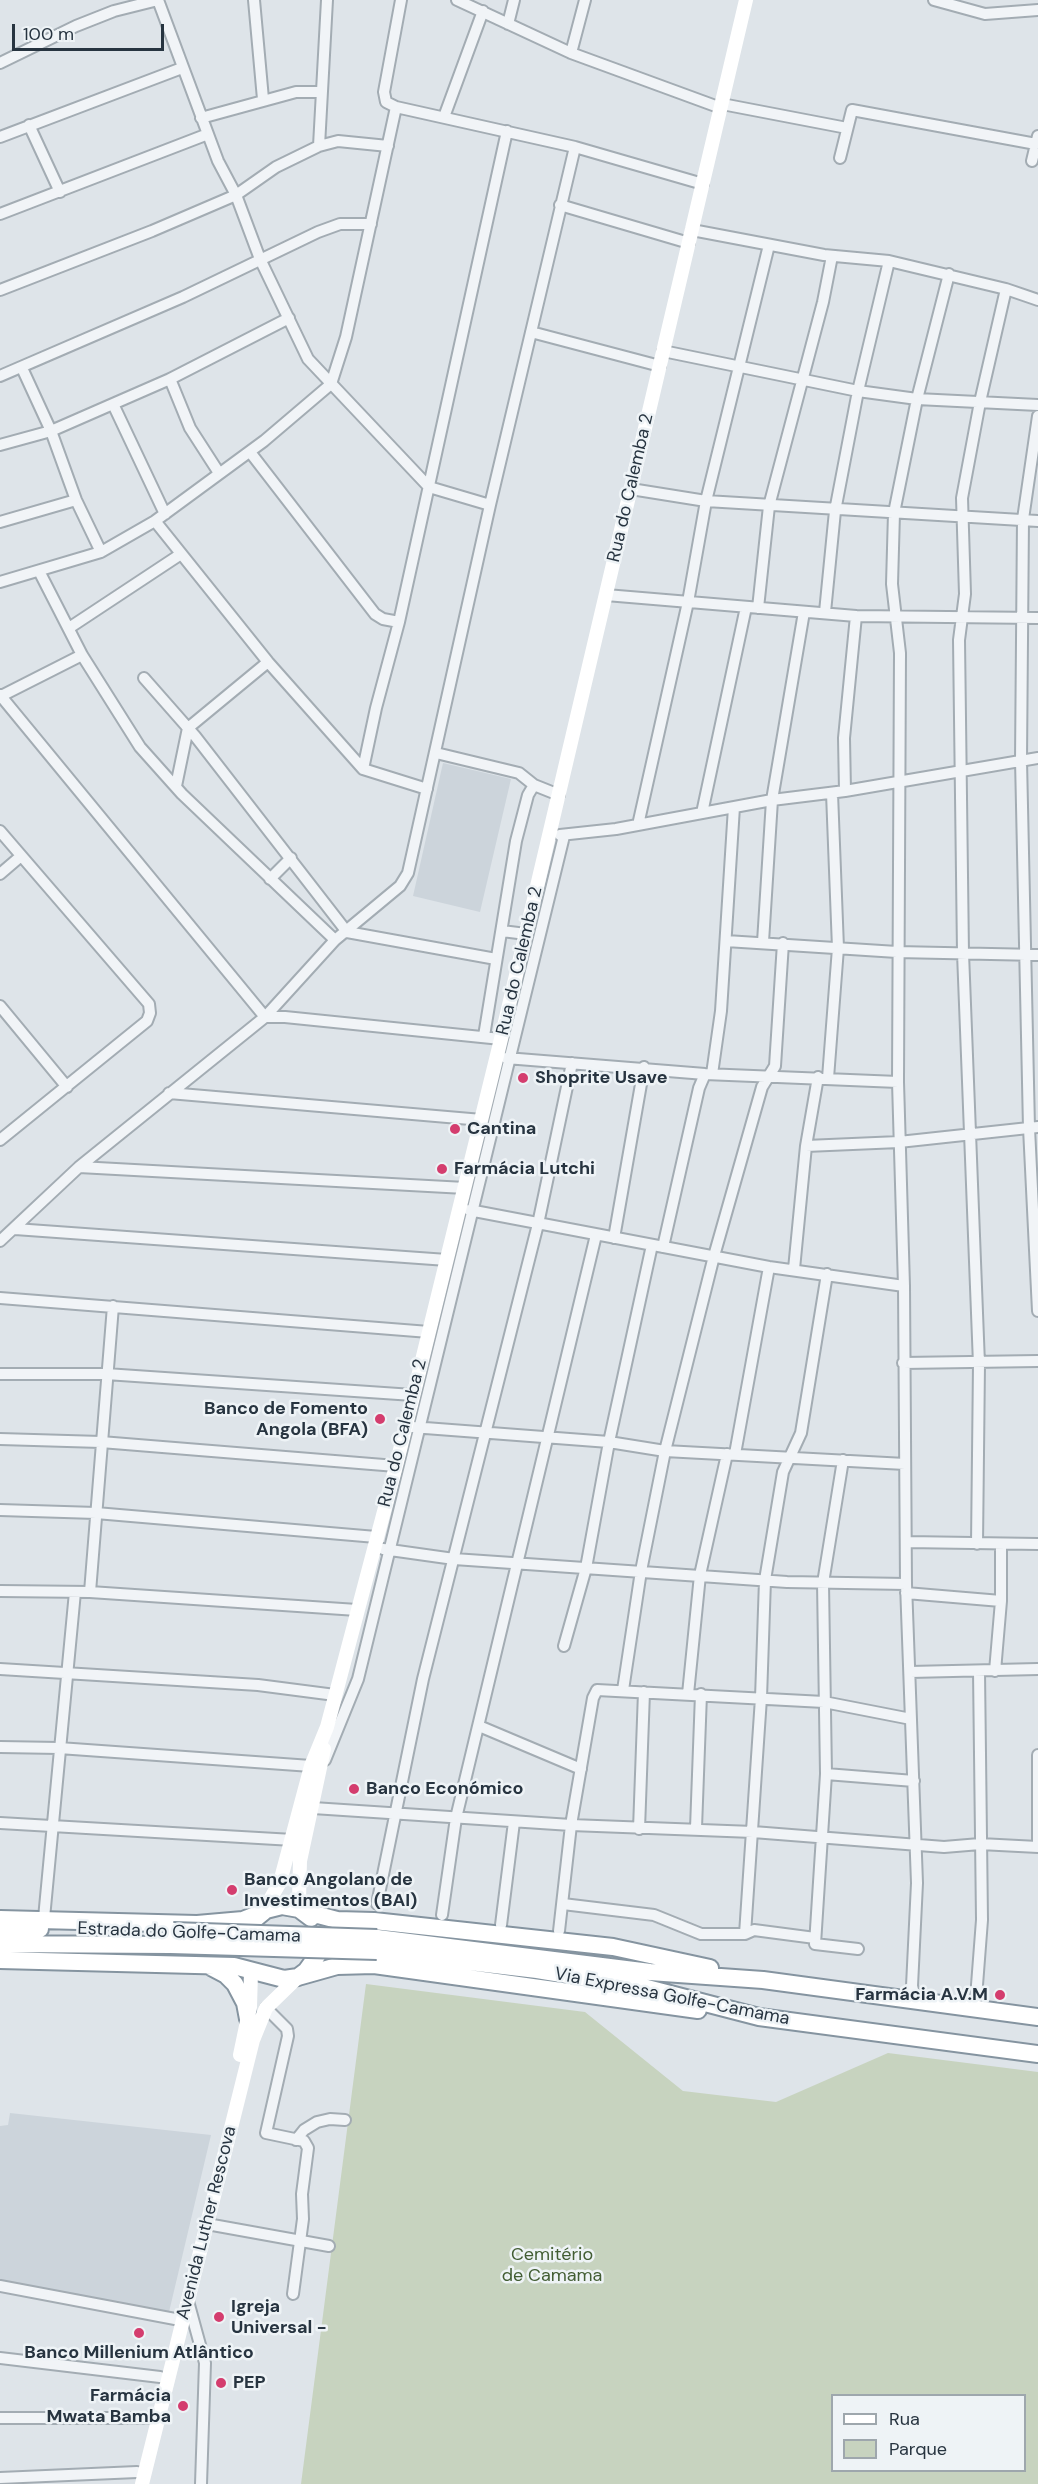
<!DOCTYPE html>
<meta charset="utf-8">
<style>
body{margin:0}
#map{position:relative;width:1038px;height:2484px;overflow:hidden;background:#dee4e9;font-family:"DM Sans",sans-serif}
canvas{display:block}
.legend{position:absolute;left:831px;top:2394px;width:195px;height:78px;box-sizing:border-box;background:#eef3f6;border:2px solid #9ea7ad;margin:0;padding:8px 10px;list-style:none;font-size:18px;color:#273440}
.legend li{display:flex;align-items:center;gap:12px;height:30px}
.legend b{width:30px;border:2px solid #9ea7ad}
.scale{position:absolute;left:12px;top:24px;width:152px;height:27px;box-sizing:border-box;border:3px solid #273440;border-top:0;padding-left:8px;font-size:18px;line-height:21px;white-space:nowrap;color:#273440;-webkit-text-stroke:4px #eef3f6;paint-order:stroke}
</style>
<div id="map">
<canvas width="1038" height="2484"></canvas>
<ul class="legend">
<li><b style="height:8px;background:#fff"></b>Rua</li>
<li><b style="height:16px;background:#c7d3bf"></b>Parque</li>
</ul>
<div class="scale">100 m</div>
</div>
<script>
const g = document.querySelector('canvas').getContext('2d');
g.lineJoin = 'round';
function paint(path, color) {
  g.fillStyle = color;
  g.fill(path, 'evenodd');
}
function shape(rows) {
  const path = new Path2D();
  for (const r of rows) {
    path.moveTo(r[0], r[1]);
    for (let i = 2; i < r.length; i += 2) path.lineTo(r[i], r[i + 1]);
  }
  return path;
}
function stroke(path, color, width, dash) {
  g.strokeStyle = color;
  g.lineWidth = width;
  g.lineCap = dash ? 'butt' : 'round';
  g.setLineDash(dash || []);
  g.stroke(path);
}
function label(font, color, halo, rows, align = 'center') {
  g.font = font + ' "DM Sans",sans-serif';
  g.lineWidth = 5;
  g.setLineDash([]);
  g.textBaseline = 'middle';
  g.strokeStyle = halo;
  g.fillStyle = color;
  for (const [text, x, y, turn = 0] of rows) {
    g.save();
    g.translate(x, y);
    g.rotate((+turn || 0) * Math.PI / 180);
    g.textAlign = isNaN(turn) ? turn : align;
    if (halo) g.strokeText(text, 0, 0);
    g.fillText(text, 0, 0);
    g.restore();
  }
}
const built = shape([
 [443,763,511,779,480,912,413,896],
 [10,2113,211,2135,169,2312,0,2282,0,2126,8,2125]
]);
const green = shape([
 [366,1984,585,2012,683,2091,776,2102,888,2053,1038,2072,1038,2484,301,2484],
 [832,2396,1024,2396,1024,2470,832,2470]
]);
const minor = shape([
 [158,0,218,161,236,195,260,259,308,359,429,487,490,505],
 [254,0,263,99],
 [401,0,384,92,386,102,396,107,575,147,703,184],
 [457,0,571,53,721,108],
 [934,0,985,14,1038,10],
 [508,24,514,0],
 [571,53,585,0],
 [0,63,76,26,114,11,158,0],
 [722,104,847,128],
 [444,117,483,11],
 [201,118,296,92,321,92],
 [29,125,60,192],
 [0,137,182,68],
 [319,146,327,0],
 [840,158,852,110,1036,144],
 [1032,161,1038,136],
 [560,205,689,243],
 [0,214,208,134],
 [692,230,824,255,889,261,1006,289,1038,300],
 [0,290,152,231,236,195,276,167,319,146,338,141,388,146],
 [531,332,660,366],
 [663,351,858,391,917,399,1038,405],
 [22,368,51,431,76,500,101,552],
 [0,376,183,297,318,232,340,224,371,224],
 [170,379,190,428,219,473],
 [113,404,165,514],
 [1038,416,1023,519,1021,760,1029,1128,1038,1311],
 [0,445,51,431,170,379,289,318],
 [250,452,375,614,383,619,399,622],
 [631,489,706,501,1038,521],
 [155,521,268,662,363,769,427,789],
 [0,522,76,500],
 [39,571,82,655,140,747,182,794,335,940],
 [0,582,101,552,155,521,264,441,331,384,346,337,396,107],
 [606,595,856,616,1038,618],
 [758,608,769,506,823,302,832,256],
 [825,612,835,511,858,391,889,261],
 [69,628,181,554],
 [144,678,195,736,347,932,496,959],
 [0,695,265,1017],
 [1,696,82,655],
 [436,753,519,773,534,785,559,795],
 [363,769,376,708,399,622,507,131],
 [176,786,188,728,268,662],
 [845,791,844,738,856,616],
 [702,813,746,607],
 [638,825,688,602,706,501,769,245],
 [0,831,149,1004,150,1013,147,1021,0,1140],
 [560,835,616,829,772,800,845,791,1038,758],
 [0,874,21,856],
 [270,879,291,858],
 [502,931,526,934],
 [726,941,897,952,1038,955],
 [763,942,772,800,804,612],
 [0,1006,67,1087],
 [265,1017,285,1017,501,1039],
 [484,1036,516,841,528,795,534,785],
 [506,1058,705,1074,898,1082],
 [712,1074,721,1011,734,807],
 [828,1078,838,948,832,793],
 [169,1093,482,1120],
 [806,1146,899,1142,1038,1127],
 [79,1167,465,1188],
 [469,1210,769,1267,904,1286],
 [15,1229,447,1260],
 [614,1238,644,1067],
 [0,1241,79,1167,265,1017,335,940,400,886,408,873,490,505,575,147],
 [663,1247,699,1088,705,1074],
 [794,1269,806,1146,818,1077],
 [0,1298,429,1332],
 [903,1363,1038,1361],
 [0,1374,106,1374,413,1395],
 [412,1427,609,1442,665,1451,905,1464],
 [0,1439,101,1442,396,1466],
 [735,1454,769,1267],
 [843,1460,823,1583,826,1774,815,1944,858,1949],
 [0,1510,96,1513,376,1537],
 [907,1542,1038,1544],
 [977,1544,979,1364,963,953,959,640,965,594,962,498,980,402,1006,289],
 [383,1549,454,1559,787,1582,906,1584],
 [0,1591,90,1592,357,1610],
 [90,1592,113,1306],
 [906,1593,1001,1601],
 [564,1646,586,1568,609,1442,652,1245],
 [0,1669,258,1685,335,1695],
 [995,1671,1001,1601,1001,1544],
 [910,1672,1038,1669],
 [623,1690,641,1571,665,1451,714,1256,762,1087,775,1066,783,943],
 [688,1694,700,1575,727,1454],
 [479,1726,581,1769],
 [0,1747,59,1748,311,1766],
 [1038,1755,1038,1843],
 [325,1760,358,1679,564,836],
 [826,1774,914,1781],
 [313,1808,571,1825,753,1832,944,1847,980,1844,1038,1847],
 [0,1823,293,1840],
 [696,1828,701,1694],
 [639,1829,644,1692],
 [377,1904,423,1679,538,1224,572,1063],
 [563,1904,654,1915,701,1934,745,1934],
 [442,1915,456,1818,596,1235],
 [44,1918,75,1592],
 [501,1925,514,1822],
 [559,1931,571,1825,593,1698,597,1690,824,1702,911,1719],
 [815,1938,754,1930,745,1934,761,1698,765,1580,783,1472,801,1433,827,1274],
 [976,1998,982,1920,979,1671],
 [923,2001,914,1994,912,1986,917,1883,906,1584,904,1286,898,1082,900,653,892,584,894,513,917,399,949,274],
 [266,2008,287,2029,288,2036,266,2133,304,2141,308,2148,302,2194,303,2219,293,2294],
 [296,2140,304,2130,317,2122,330,2119,345,2120],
 [207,2224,329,2246],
 [0,2286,175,2319],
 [188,2301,205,2363,201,2484],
 [0,2358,160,2377],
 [0,2418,150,2418],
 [0,2478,137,2472]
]);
const secondary = shape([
 [303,1911,299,1900,300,1861,324,1749],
 [263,1912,280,1882,311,1766,327,1727,396,1466,501,1039,746,0],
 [240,2055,250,2007,251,1972],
 [142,2484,253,2040,266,2008,298,1977]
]);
const trunk = shape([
 [303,1911,337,1920,374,1921,613,1947,710,1968],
 [0,1919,197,1924,243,1920,263,1912],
 [255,1919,266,1910,282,1906,299,1909,311,1918],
 [0,1930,40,1929],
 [377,1938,650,1972,763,1980,1038,2017],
 [0,1944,171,1945],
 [377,1951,537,1970,647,1988,759,2017,1038,2054],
 [0,1960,234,1966,284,1979,298,1977,306,1971,319,1953],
 [209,1966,226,1975,235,1984,245,2003,248,2019],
 [298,1977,337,1966,374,1965,698,2010]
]);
const trunkBridge = shape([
 [173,1931,377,1938],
 [171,1945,377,1951]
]);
const markers = [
 [523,1078,6,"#d43d6e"],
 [455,1129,6,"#d43d6e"],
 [442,1169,6,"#d43d6e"],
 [380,1419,6,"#d43d6e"],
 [354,1789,6,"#d43d6e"],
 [232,1890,6,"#d43d6e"],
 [1000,1995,6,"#d43d6e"],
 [219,2317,6,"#d43d6e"],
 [139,2333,6,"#d43d6e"],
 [221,2383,6,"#d43d6e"],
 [183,2406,6,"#d43d6e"]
];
const streetNames = [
 ["Rua do Calemba 2",631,488,-77],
 ["Rua do Calemba 2",520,961,-77],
 ["Rua do Calemba 2",403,1433,-76],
 ["Estrada do Golfe-Camama",189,1933,2],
 ["Via Expressa Golfe-Camama",672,1997,11],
 ["Avenida Luther Rescova",207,2223,-76]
];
const poiNames = [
 ["Shoprite Usave",535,1078],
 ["Cantina",467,1129],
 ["Farmácia Lutchi",454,1169],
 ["Banco de Fomento",368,1409,"right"],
 ["Angola (BFA)",368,1430,"right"],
 ["Banco Económico",366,1789],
 ["Banco Angolano de",244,1880],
 ["Investimentos (BAI)",244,1901],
 ["Farmácia A.V.M",988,1995,"right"],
 ["Igreja",231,2307],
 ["Universal -",231,2328],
 ["Banco Millenium Atlântico",139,2353,"center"],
 ["PEP",233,2383],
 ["Farmácia",171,2396,"right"],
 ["Mwata Bamba",171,2417,"right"]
];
const parkNames = [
 ["Cemitério",552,2255],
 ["de Camama",552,2276]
];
paint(built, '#ccd4db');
paint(green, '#c7d3bf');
stroke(minor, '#a3acb3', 14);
stroke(trunk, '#8594a0', 20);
stroke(minor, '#f1f4f7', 10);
stroke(secondary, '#fff', 14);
stroke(trunk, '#fff', 16);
stroke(trunkBridge, '#8594a0', 20, []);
stroke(trunkBridge, '#fff', 16);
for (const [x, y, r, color] of markers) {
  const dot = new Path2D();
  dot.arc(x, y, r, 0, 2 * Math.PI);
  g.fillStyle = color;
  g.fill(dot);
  stroke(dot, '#eef3f6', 2);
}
label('18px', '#273440', '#eef3f6', streetNames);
label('bold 18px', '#273440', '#eef3f6', poiNames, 'left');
label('18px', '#425d33', '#eef3f6', parkNames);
</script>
